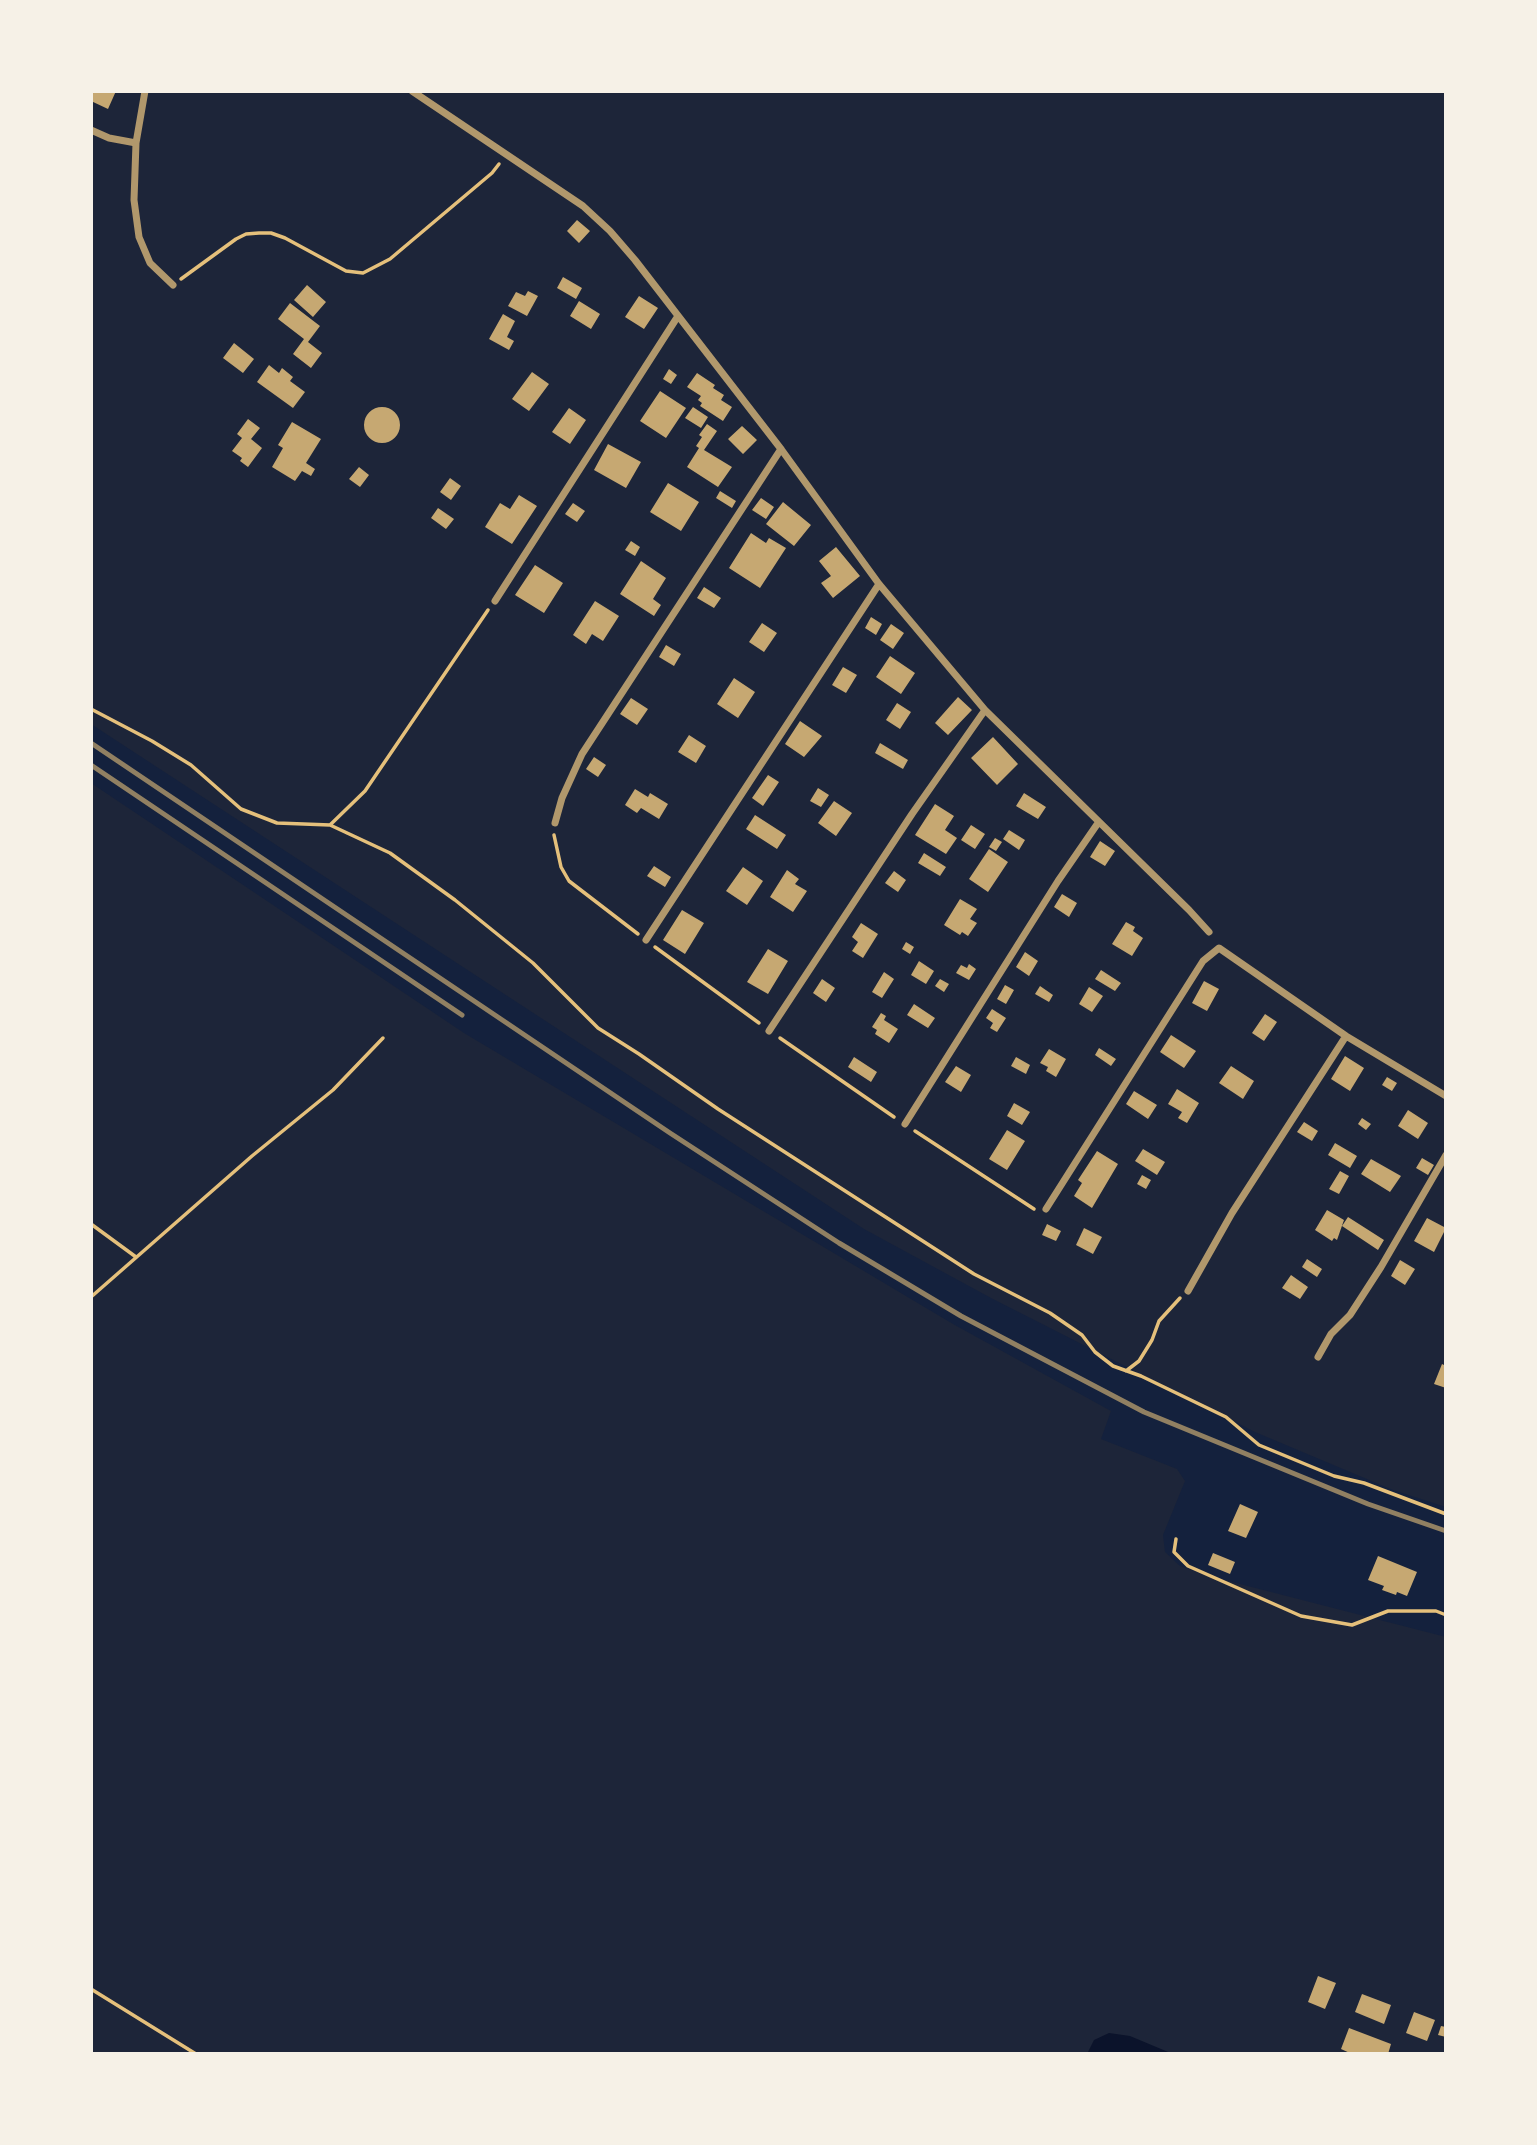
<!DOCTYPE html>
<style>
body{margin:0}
#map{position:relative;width:1537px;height:2145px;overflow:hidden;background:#14213d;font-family:Rubik,sans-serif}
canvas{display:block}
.frame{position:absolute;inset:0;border:93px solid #f6f1e7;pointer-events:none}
</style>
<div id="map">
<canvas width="1537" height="2145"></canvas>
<div class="frame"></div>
</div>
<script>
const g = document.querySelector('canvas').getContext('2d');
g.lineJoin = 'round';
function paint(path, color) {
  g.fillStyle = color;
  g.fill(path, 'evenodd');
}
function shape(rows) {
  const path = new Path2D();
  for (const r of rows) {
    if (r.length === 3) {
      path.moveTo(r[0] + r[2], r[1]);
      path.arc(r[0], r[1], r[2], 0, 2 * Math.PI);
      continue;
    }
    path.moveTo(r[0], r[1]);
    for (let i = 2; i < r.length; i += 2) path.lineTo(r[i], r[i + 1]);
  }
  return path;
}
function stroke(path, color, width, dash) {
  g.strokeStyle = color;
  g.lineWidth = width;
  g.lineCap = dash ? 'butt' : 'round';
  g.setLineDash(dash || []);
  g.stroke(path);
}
const green = shape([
 [91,91,1446,91,1446,1507,1393,1490,1255,1432,991,1298,864,1229,91,724],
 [91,783,464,1033,953,1324,1111,1411,1101,1439,1177,1469,1185,1481,1163,1535,1165,1552,1180,1566,1205,1575,1446,1637,1446,2054,91,2054]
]);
const water = shape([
 [1109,2033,1130,2036,1173,2054,1087,2054,1094,2040]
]);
const building = shape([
 [91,91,116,91,108,109,91,101],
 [577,220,590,231,579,243,567,231],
 [563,277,582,288,576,299,557,288],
 [307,285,326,302,313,317,294,300],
 [528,291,538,296,527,316,508,306,516,292,525,296],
 [639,296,658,308,644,329,625,317],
 [579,301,600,314,591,329,570,316],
 [290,303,320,326,308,342,322,353,311,368,293,354,304,339,278,319],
 [503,314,515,321,507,337,514,341,509,350,489,339],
 [234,343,254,359,243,373,223,358],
 [269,365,279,373,282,368,293,377,290,381,305,392,293,408,257,382],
 [669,369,677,375,671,384,663,379],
 [532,372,549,384,529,411,512,399],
 [697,373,715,385,713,388,724,395,721,400,732,407,723,421,700,406,702,403,698,400,701,396,687,387],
 [660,391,686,408,666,438,640,421],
 [693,407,708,417,701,428,685,418],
 [382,425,18],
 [569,408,586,420,570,444,552,432],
 [248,419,260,428,251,439,262,448,248,467,240,461,242,458,232,451,242,438,237,434],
 [292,422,321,439,306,463,315,469,311,476,302,471,295,481,272,467,283,448,278,445],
 [707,424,717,431,704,450,732,467,718,487,687,467,699,448,696,446,702,437,699,435],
 [742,426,757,440,743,454,728,439],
 [608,444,641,462,626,488,594,470],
 [359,467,369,475,360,487,349,479],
 [450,478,461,486,451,500,440,492],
 [668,483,699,502,681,531,650,512],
 [720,491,736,501,732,508,716,498],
 [519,495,537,506,512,544,485,527,500,503,510,509],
 [761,498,774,507,766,519,752,510],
 [783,502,811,525,794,546,766,524],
 [573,503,585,511,577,522,565,514],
 [438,508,454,519,446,529,431,518],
 [751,533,766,543,769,538,786,548,760,588,729,568],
 [631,541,640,547,635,556,625,550],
 [836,547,860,576,833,598,821,583,831,576,819,561],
 [641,561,666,578,653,599,661,605,654,616,620,594],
 [535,565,563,583,544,613,515,595],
 [704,587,721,598,714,608,697,598],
 [595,601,619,616,603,641,592,634,586,644,573,635],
 [871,617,882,624,876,635,865,628],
 [762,623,777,633,764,652,749,642],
 [891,624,904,633,893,649,880,640],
 [666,645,681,654,674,666,659,657],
 [890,656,915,673,901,694,876,677],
 [843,667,857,675,846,693,832,685],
 [734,678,755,692,738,718,717,704],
 [958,697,972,710,948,735,935,723],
 [631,698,648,709,637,725,620,714],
 [897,703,911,712,900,729,886,720],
 [800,721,822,736,804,757,785,744],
 [689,735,706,746,696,763,678,752],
 [993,737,1018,764,997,785,971,758],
 [880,743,908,760,903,769,875,753],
 [594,757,606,765,598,777,586,769],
 [768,775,779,782,763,806,752,798],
 [818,788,829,795,821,807,810,801],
 [635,789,648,797,650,793,668,804,659,819,641,808,637,813,625,805],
 [1024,793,1046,807,1038,819,1016,806],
 [834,801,852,813,836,836,818,823],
 [935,804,954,816,945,830,957,838,946,854,915,835],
 [755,815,786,835,777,849,746,829],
 [971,825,985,834,975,849,961,840],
 [1009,830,1025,840,1019,850,1003,839],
 [995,838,1002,842,996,851,989,847],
 [1100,841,1115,851,1105,866,1090,857],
 [989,849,1008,862,988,892,969,879],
 [924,853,946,867,940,876,918,863],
 [654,866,671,877,665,887,647,876],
 [743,867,763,881,747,905,726,891],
 [787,870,799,879,795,884,807,891,793,912,770,897],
 [894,871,906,880,898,892,885,883],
 [1062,894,1077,903,1069,917,1054,907],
 [960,899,977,909,970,919,977,923,968,936,962,932,960,935,944,925],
 [682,910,704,923,685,954,663,940],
 [1126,922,1135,927,1133,931,1143,938,1132,956,1112,944],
 [861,923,878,934,863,958,852,951,858,942,852,937],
 [906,942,914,947,910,954,902,949],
 [768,949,788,961,768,994,747,982],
 [1025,952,1038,961,1029,976,1016,967],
 [919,961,934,971,926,984,911,975],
 [969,964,976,969,969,980,956,973,961,965,967,968],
 [1101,970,1121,983,1115,991,1095,979],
 [884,972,894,979,882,998,872,992],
 [822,979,835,988,826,1002,813,993],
 [940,979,949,984,944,992,935,986],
 [1204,981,1219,989,1207,1011,1192,1003],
 [1005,985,1014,990,1006,1004,997,999],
 [1040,986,1053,995,1049,1002,1035,994],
 [1089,987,1103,996,1092,1012,1079,1004],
 [914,1004,935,1018,928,1028,907,1015],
 [992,1009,1006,1018,997,1032,990,1028,993,1023,986,1018],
 [881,1013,886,1016,884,1020,898,1029,889,1043,875,1034,877,1030,872,1027],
 [1265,1014,1277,1022,1264,1041,1252,1033],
 [1171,1035,1196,1051,1184,1068,1160,1052],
 [1099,1048,1116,1059,1111,1066,1095,1055],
 [1049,1049,1066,1059,1056,1077,1046,1071,1048,1067,1040,1063],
 [1345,1056,1364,1068,1350,1091,1331,1079],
 [854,1057,877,1072,871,1082,848,1067],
 [1016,1057,1030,1065,1026,1074,1011,1066],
 [956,1066,971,1075,961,1092,945,1082],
 [1231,1066,1254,1081,1243,1099,1219,1083],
 [1387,1077,1397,1083,1392,1091,1382,1085],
 [1177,1089,1199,1103,1187,1123,1178,1118,1182,1112,1168,1104],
 [1134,1091,1157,1105,1148,1119,1126,1104],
 [1014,1103,1030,1112,1022,1125,1007,1116],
 [1408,1110,1428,1123,1418,1139,1398,1126],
 [1362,1118,1371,1124,1366,1130,1358,1124],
 [1304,1122,1318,1131,1312,1141,1297,1132],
 [1007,1130,1025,1141,1007,1170,989,1159],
 [1335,1143,1357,1156,1350,1168,1328,1155],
 [1143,1149,1165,1162,1157,1175,1135,1161],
 [1097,1151,1118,1164,1092,1208,1074,1196,1082,1183,1078,1180],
 [1422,1158,1434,1165,1428,1175,1416,1168],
 [1371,1159,1401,1176,1390,1192,1361,1174],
 [1340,1171,1349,1176,1339,1194,1329,1189],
 [1142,1175,1151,1180,1146,1189,1137,1184],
 [1327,1210,1344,1220,1337,1240,1334,1238,1332,1241,1315,1230],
 [1348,1217,1384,1240,1378,1250,1342,1226],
 [1427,1218,1446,1228,1434,1252,1414,1241],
 [1047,1224,1061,1231,1056,1241,1042,1235],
 [1084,1228,1102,1237,1093,1254,1076,1245],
 [1307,1259,1322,1269,1317,1277,1302,1267],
 [1400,1260,1415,1269,1405,1285,1391,1276],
 [1291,1275,1308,1287,1300,1299,1282,1288],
 [1442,1364,1446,1366,1446,1388,1434,1384],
 [1240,1504,1258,1512,1246,1538,1228,1531],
 [1213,1553,1235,1562,1230,1574,1208,1565],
 [1378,1556,1417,1572,1407,1596,1397,1592,1396,1595,1382,1590,1384,1586,1368,1580],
 [1318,1976,1336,1983,1325,2009,1308,2002],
 [1362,1994,1391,2005,1384,2024,1355,2012],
 [1414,2012,1435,2020,1427,2041,1406,2033],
 [1441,2026,1446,2027,1446,2037,1438,2035],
 [1349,2028,1391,2044,1388,2054,1352,2054,1341,2049]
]);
const path = shape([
 [181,279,236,239,246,234,259,233,271,233,285,238,346,271,363,273,390,259,492,173,499,164],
 [91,709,152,741,191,765,241,809,277,823,330,825,390,853,455,900,533,963,598,1028,639,1054,718,1109,974,1274,1050,1313,1082,1335,1095,1352,1113,1366,1141,1376,1226,1417,1259,1445,1334,1476,1364,1483,1446,1514],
 [330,825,365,791,488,610],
 [554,835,561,867,569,881,638,934],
 [655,947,759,1023],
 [780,1038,894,1117],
 [915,1131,1034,1209],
 [91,1224,136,1257],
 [91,1297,252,1156,333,1090,383,1038],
 [1126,1371,1139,1361,1152,1340,1159,1321,1180,1298],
 [1176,1539,1174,1552,1188,1566,1301,1616,1352,1625,1388,1611,1436,1611,1446,1615],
 [91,1989,196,2054]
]);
const minor = shape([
 [145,91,136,143,134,200,139,237,150,263,173,285],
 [412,91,583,206,610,231,635,260,781,449,879,584,985,710,1189,910,1209,932],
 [91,130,109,138,136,143],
 [495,601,678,316],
 [555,823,562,798,582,754,781,449],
 [646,940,879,584],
 [769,1031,912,814,985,710],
 [905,1124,1058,881,1098,823],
 [1046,1209,1203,961,1219,948,1346,1036,1446,1096],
 [1188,1291,1232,1213,1346,1036],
 [1318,1357,1331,1334,1350,1315,1381,1267,1446,1155]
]);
const rail = shape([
 [91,743,670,1133,839,1243,961,1316,1144,1412,1368,1504,1446,1531],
 [91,765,462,1015]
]);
paint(green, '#1d2539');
paint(water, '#0b132b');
paint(building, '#c6a872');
stroke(path, '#e5c07b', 3.5);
stroke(minor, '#b1986c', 7);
stroke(rail, '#918062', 5);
</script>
